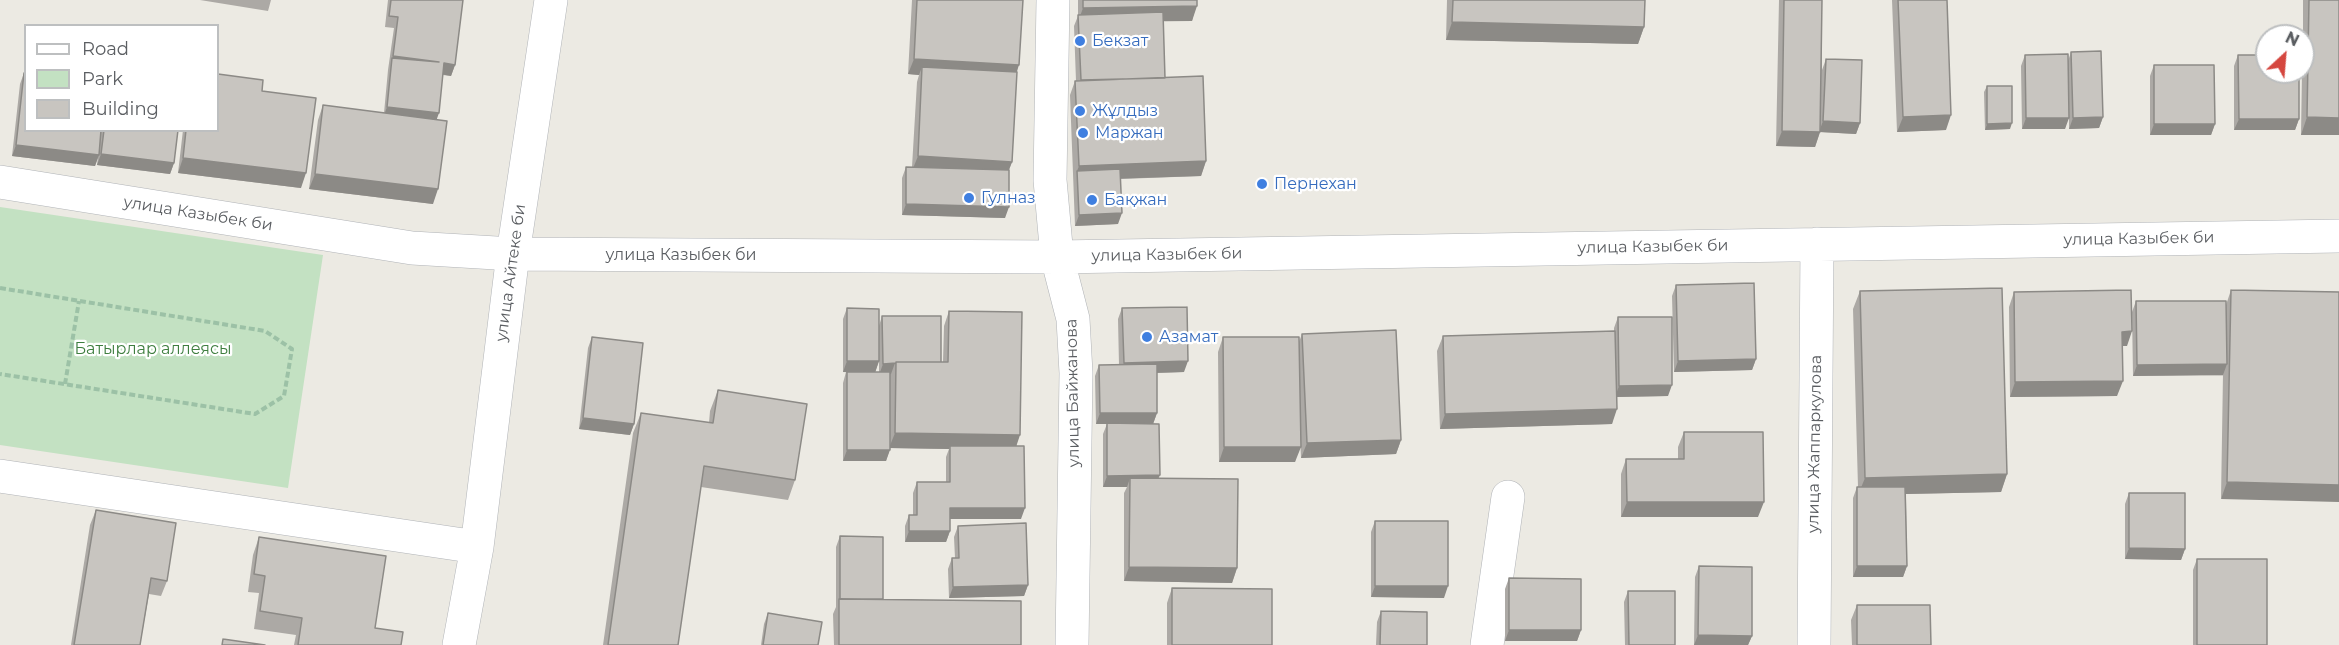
<!DOCTYPE html>
<meta charset="utf-8">
<style>
body{margin:0}
#map{position:relative;width:2339px;height:645px;overflow:hidden;background:#eceae3;font-family:Montserrat,sans-serif}
canvas{display:block}
.legend{position:absolute;left:24px;top:24px;width:195px;height:108px;box-sizing:border-box;background:#fff;border:2px solid #bdbfc0;margin:0;padding:8px 10px;list-style:none;font-size:18px;color:#5b5e62}
.legend li{display:flex;align-items:center;gap:12px;height:30px}
.legend b{width:30px;border:2px solid #bdbfc0}
.north{position:absolute;left:2255px;top:24px;width:60px;height:60px;box-sizing:border-box;background:#fff;border:2px solid #bdbfc0;border-radius:50%;rotate:26deg;font-size:16px;font-weight:700;line-height:24px;text-align:center;color:#5b5e62}
.north::after{content:'';display:block;margin:auto;width:21px;height:27px;background:#d5473f;clip-path:polygon(50% 0,100% 100%,50% 72%,0 100%)}
</style>
<div id="map">
<canvas width="2339" height="645"></canvas>
<ul class="legend">
<li><b style="height:8px;background:#fff"></b>Road</li>
<li><b style="height:16px;background:#c3e1c2"></b>Park</li>
<li><b style="height:16px;background:#c8c5c0"></b>Building</li>
</ul>
<div class="north">N</div>
</div>
<script>
const g = document.querySelector('canvas').getContext('2d');
g.lineJoin = 'round';
function paint(path, color) {
  g.fillStyle = color;
  g.fill(path, 'evenodd');
}
function shape(rows) {
  const path = new Path2D();
  for (const r of rows) {
    path.moveTo(r[0], r[1]);
    for (let i = 2; i < r.length; i += 2) path.lineTo(r[i], r[i + 1]);
  }
  return path;
}
function stroke(path, color, width, dash) {
  g.strokeStyle = color;
  g.lineWidth = width;
  g.lineCap = dash ? 'butt' : 'round';
  g.setLineDash(dash || []);
  g.stroke(path);
}
function label(font, color, halo, rows, align = 'center') {
  g.font = font + ' Montserrat,sans-serif';
  g.lineWidth = 4.5;
  g.setLineDash([]);
  g.textBaseline = 'middle';
  g.strokeStyle = halo;
  g.fillStyle = color;
  for (const [text, x, y, turn = 0] of rows) {
    g.save();
    g.translate(x, y);
    g.rotate((+turn || 0) * Math.PI / 180);
    g.textAlign = isNaN(turn) ? turn : align;
    if (halo) g.strokeText(text, 0, 0);
    g.fillText(text, 0, 0);
    g.restore();
  }
}
const green = shape([
 [0,207,323,255,288,488,0,445]
]);
const path = shape([
 [0,288,265,331,292,349,284,396,255,414,0,374],
 [65,384,79,301]
]);
const minor = shape([
 [1053,0,1050,180,1057,257,1073,319,1076,373,1072,645],
 [0,182,412,248,513,254,1057,257,2339,236],
 [0,476,477,547],
 [459,645,477,547,513,254,551,0],
 [1487,645,1508,497],
 [1814,645,1817,244]
]);
const wall = shape([
 [200,0,271,0,268,11],
 [388,0,463,0,455,65,451,76,443,75,436,119,433,204,309,189,318,120,323,105,384,113,388,70,394,28,385,27],
 [912,0,1023,0,1017,73,1012,162,1009,170,1005,218,902,215,902,178,906,167,912,167,917,82,919,75,908,74],
 [1078,0,1197,0,1192,21,1163,21,1165,78,1206,161,1201,176,1121,179,1118,224,1075,226,1070,95,1075,81,1076,81,1074,26,1078,16],
 [1447,0,1645,0,1644,27,1638,44,1446,40],
 [1779,0,1822,0,1822,70,1826,59,1860,123,1856,134,1820,132,1815,147,1776,146],
 [1892,0,1947,0,1946,130,1897,132],
 [2303,0,2339,0,2339,135,2301,135,2302,72,2303,72],
 [2071,52,2103,117,2099,128,2069,129,2069,107,2065,129,2022,129,2021,66,2025,55,2068,61],
 [2238,55,2299,119,2295,130,2234,130,2234,66],
 [2154,65,2215,124,2211,135,2150,135,2150,76],
 [24,73,26,130,178,130,174,163,170,174,97,165,98,157,95,166,12,156,20,84],
 [1987,86,2010,129,1985,130,1984,92],
 [262,91,301,188,178,173,183,130,218,130],
 [1676,285,1756,359,1752,370,1674,372,1672,296],
 [2231,290,2339,292,2221,499,2223,374,2223,375,2133,376,2132,312,2136,301,2226,305],
 [1860,291,2007,474,2001,492,1906,494,1907,566,1903,577,1853,577,1853,498,1857,487,1858,487,1853,309],
 [2014,292,2127,346,2122,346,2117,396,2010,397,2009,307],
 [847,308,879,326,882,316,941,362,943,362,944,326,949,311,1017,446,1021,519,950,519,950,531,946,542,905,542,905,526,909,515,913,515,913,493,917,482,946,482,946,457,949,449,890,448,886,461,843,461,843,383,846,372,843,372,843,319],
 [879,357,879,372,875,372,879,361],
 [1122,308,1184,372,1157,373,1157,413,1153,424,1158,478,1237,568,1232,583,1124,581,1124,493,1127,487,1103,487,1103,434,1107,424,1096,424,1095,376,1099,365,1119,365,1118,319],
 [1618,317,1668,396,1617,397,1612,424,1440,429,1437,351,1443,336,1614,331,1614,328],
 [1302,334,1401,440,1396,454,1301,458,1300,436,1295,462,1219,462,1218,352,1223,337,1299,342],
 [592,337,634,424,630,435,579,429,588,348],
 [718,390,795,480,788,500,701,487,678,645,603,645,633,433,641,413,709,423,710,411],
 [1684,432,1758,517,1621,517,1621,474,1626,459,1678,459,1678,447],
 [2129,493,2185,549,2181,560,2125,559,2125,504],
 [96,510,167,581,161,596,149,594,140,645,71,645,90,525],
 [1375,521,1444,598,1371,597,1371,532],
 [958,526,1028,585,1024,596,949,598,948,569,952,558,955,558,954,537],
 [840,536,883,600,1021,645,834,645,833,614,836,607,836,547],
 [259,537,375,628,401,645,294,645,296,635,254,629,259,593,248,592,253,555],
 [2197,559,2267,645,2193,645,2193,570],
 [1699,566,1752,636,1748,645,1694,645,1695,577],
 [1509,578,1581,630,1577,641,1505,641,1505,589],
 [1172,588,1272,645,1167,645,1167,603],
 [1628,591,1675,645,1625,645,1624,602],
 [1857,605,1931,645,1852,645,1851,620],
 [1381,611,1427,645,1376,645,1377,622],
 [768,613,818,645,761,645,764,624]
]);
const shadedWall = shape([
 [1197,6,1192,21,1078,22,1083,8],
 [1452,22,1644,27,1638,44,1446,40],
 [393,56,439,62,392,60],
 [914,59,1019,65,1014,80,922,67,919,75,908,74],
 [444,63,455,65,451,76,440,74],
 [387,107,439,113,435,124,383,118],
 [1951,115,1946,130,1897,132,1903,117],
 [2103,117,2099,128,2069,129,2073,118],
 [2307,117,2339,118,2339,135,2301,135],
 [2026,118,2069,118,2065,129,2022,129],
 [2239,119,2299,119,2295,130,2234,130],
 [1823,121,1860,123,1856,134,1820,132,1815,147,1776,146,1782,131,1819,132],
 [2012,123,2010,129,1985,130,1987,124],
 [2154,124,2215,124,2211,135,2150,135],
 [16,145,99,155,95,166,12,156],
 [101,154,174,163,170,174,97,165],
 [918,156,1012,162,1006,177,912,171],
 [183,158,306,173,301,188,178,173],
 [1206,161,1201,176,1077,180,1077,171,1079,166],
 [315,174,438,189,433,204,309,189],
 [906,204,1009,207,1005,218,902,215],
 [1122,213,1118,224,1075,226,1079,215],
 [2132,331,2127,346,2117,346,2122,332],
 [1756,359,1752,370,1674,372,1678,361],
 [847,361,879,361,875,373,843,372],
 [1188,361,1184,372,1120,374,1124,363],
 [895,363,891,374,879,375,883,364],
 [2227,364,2223,375,2133,376,2137,365],
 [2123,381,2117,396,2010,397,2015,382],
 [1672,385,1668,396,1615,397,1619,386],
 [1617,409,1612,424,1440,429,1445,414],
 [1100,413,1157,413,1153,424,1096,424],
 [583,418,634,424,630,435,579,429],
 [895,433,1020,435,1015,450,950,446,949,449,889,448],
 [1401,440,1396,454,1301,458,1307,443],
 [1224,447,1301,447,1295,462,1219,462],
 [847,450,890,450,886,461,843,461],
 [2007,474,2001,492,1858,495,1865,478],
 [1160,475,1155,486,1130,478,1127,487,1103,487,1107,476],
 [2227,482,2339,485,2339,502,2221,499],
 [1627,502,1764,502,1758,517,1621,517],
 [950,508,1025,508,1021,519,946,519],
 [909,531,950,531,946,542,905,542],
 [2129,548,2185,549,2181,560,2125,559],
 [1857,566,1907,566,1903,577,1853,577],
 [1129,567,1237,568,1232,583,1124,581],
 [1028,585,1024,596,949,598,953,587],
 [1375,586,1448,586,1444,598,1371,597],
 [1509,630,1581,630,1577,641,1505,641],
 [1698,635,1752,636,1748,645,1694,645]
]);
const building = shape([
 [391,0,463,0,455,65,444,63,439,113,387,107,392,58,439,62,393,56,398,17,389,16,391,0],
 [917,0,1023,0,1019,65,914,59,917,0],
 [1083,0,1197,0,1197,6,1083,8,1083,0],
 [1453,0,1645,0,1644,27,1452,22,1453,0],
 [1784,0,1822,0,1820,132,1782,131,1784,0],
 [1898,0,1947,0,1951,115,1903,117,1898,0],
 [2309,0,2339,0,2339,118,2307,117,2309,0],
 [1163,12,1165,78,1081,80,1078,15,1163,12],
 [2101,51,2103,117,2073,118,2071,52,2101,51],
 [2068,54,2069,118,2026,118,2025,55,2068,54],
 [2238,55,2267,55,2267,72,2299,72,2299,119,2239,119,2238,55],
 [1826,59,1862,60,1860,123,1823,121,1826,59],
 [2154,65,2214,65,2215,124,2154,124,2154,65],
 [922,67,1017,72,1012,162,918,156,922,67],
 [24,73,26,73,26,130,101,130,99,155,16,145,24,73],
 [218,74,263,80,262,91,316,98,306,173,183,158,186,130,218,130,218,74],
 [1203,76,1206,161,1079,166,1075,81,1203,76],
 [1987,86,2012,86,2012,123,1987,124,1987,86],
 [323,105,447,121,438,189,315,174,323,105],
 [104,130,178,130,174,163,101,154,104,130],
 [906,167,1009,170,1009,207,906,204,906,167],
 [1120,169,1122,213,1079,215,1077,171,1120,169],
 [1754,283,1756,359,1678,361,1676,285,1754,283],
 [2002,288,2007,474,1865,478,1860,291,2002,288],
 [2131,290,2132,331,2122,332,2123,381,2015,382,2014,292,2131,290],
 [2231,290,2339,292,2339,485,2227,482,2231,290],
 [2136,301,2226,301,2227,364,2137,365,2136,301],
 [1187,307,1188,361,1124,363,1122,308,1187,307],
 [847,308,879,309,879,361,847,361,847,308],
 [949,311,1022,312,1020,435,895,433,896,362,948,362,949,311],
 [882,316,941,316,941,362,896,362,896,363,883,364,882,316],
 [1618,317,1672,317,1672,385,1619,386,1618,317],
 [1396,330,1401,440,1307,443,1302,334,1396,330],
 [1615,331,1617,409,1445,414,1443,336,1615,331],
 [592,337,643,343,634,424,583,418,592,337],
 [1223,337,1299,337,1301,447,1224,447,1223,337],
 [1157,364,1157,413,1100,413,1099,365,1157,364],
 [847,372,890,372,890,450,847,450,847,372],
 [718,390,807,404,795,480,704,466,678,645,608,645,641,413,713,423,718,390],
 [1107,423,1159,424,1160,475,1107,476,1107,423],
 [1684,432,1763,432,1764,502,1627,502,1626,459,1684,459,1684,432],
 [950,446,1024,446,1025,508,950,508,950,531,909,531,909,515,917,515,917,482,950,482,950,446],
 [1130,478,1238,479,1237,568,1129,567,1130,478],
 [1857,487,1905,487,1907,566,1857,566,1857,487],
 [2129,493,2185,493,2185,549,2129,548,2129,493],
 [96,510,176,523,167,581,151,578,140,645,74,645,96,510],
 [1375,521,1448,521,1448,586,1375,586,1375,521],
 [1026,523,1028,585,953,587,952,558,959,558,958,526,1026,523],
 [840,536,883,537,883,599,840,599,840,536],
 [259,537,386,556,375,628,403,632,401,645,298,645,302,618,260,611,265,576,254,574,259,537],
 [2197,559,2267,559,2267,645,2197,645,2197,559],
 [1699,566,1752,567,1752,636,1698,635,1699,566],
 [1509,578,1581,579,1581,630,1509,630,1509,578],
 [1172,588,1272,589,1272,645,1172,645,1172,588],
 [1628,591,1675,591,1675,645,1629,645,1628,591],
 [839,599,1021,601,1021,645,839,645,839,599],
 [1857,605,1930,605,1931,645,1857,645,1857,605],
 [1381,611,1427,612,1427,645,1380,645,1381,611],
 [768,613,822,622,818,645,763,645,768,613],
 [223,639,265,645,222,645,223,639]
]);
const markers = [
 [1080,41,6,"#3f7fe0"],
 [1080,111,6,"#3f7fe0"],
 [1083,133,6,"#3f7fe0"],
 [1262,184,6,"#3f7fe0"],
 [969,198,6,"#3f7fe0"],
 [1092,200,6,"#3f7fe0"],
 [1147,337,6,"#3f7fe0"]
];
const shopNames = [
 ["Бекзат",1092,41],
 ["Жұлдыз",1092,111],
 ["Маржан",1095,133],
 ["Пернехан",1274,184],
 ["Гулназ",981,198],
 ["Бақжан",1104,200],
 ["Азамат",1159,337]
];
const streetNames = [
 ["улица Казыбек би",198,214,9],
 ["улица Казыбек би",2139,239,-1],
 ["улица Казыбек би",1653,247,-1],
 ["улица Казыбек би",681,255],
 ["улица Казыбек би",1167,255,-1],
 ["улица Айтеке би",511,273,-82],
 ["улица Байжанова",1073,393,-91],
 ["улица Жаппаркулова",1815,444,-89]
];
const parkNames = [
 ["Батырлар аллеясы",153,349]
];
paint(green, '#c3e1c2');
stroke(minor, '#b0b3b7', 34);
stroke(path, '#9cc1a6', 4, [6, 3]);
stroke(minor, '#fff', 33);
paint(wall, '#aca9a5');
paint(shadedWall, '#8c8a86');
paint(building, '#c8c5c0');
stroke(building, '#8c8a86', 1.5);
for (const [x, y, r, color] of markers) {
  const dot = new Path2D();
  dot.arc(x, y, r, 0, 2 * Math.PI);
  g.fillStyle = color;
  g.fill(dot);
  stroke(dot, '#fff', 2);
}
label('16px', '#366cbe', '#fff', shopNames, 'left');
label('16px', '#5b5e62', '#fff', streetNames);
label('16px', '#3e7e3f', '#fff', parkNames);
</script>
